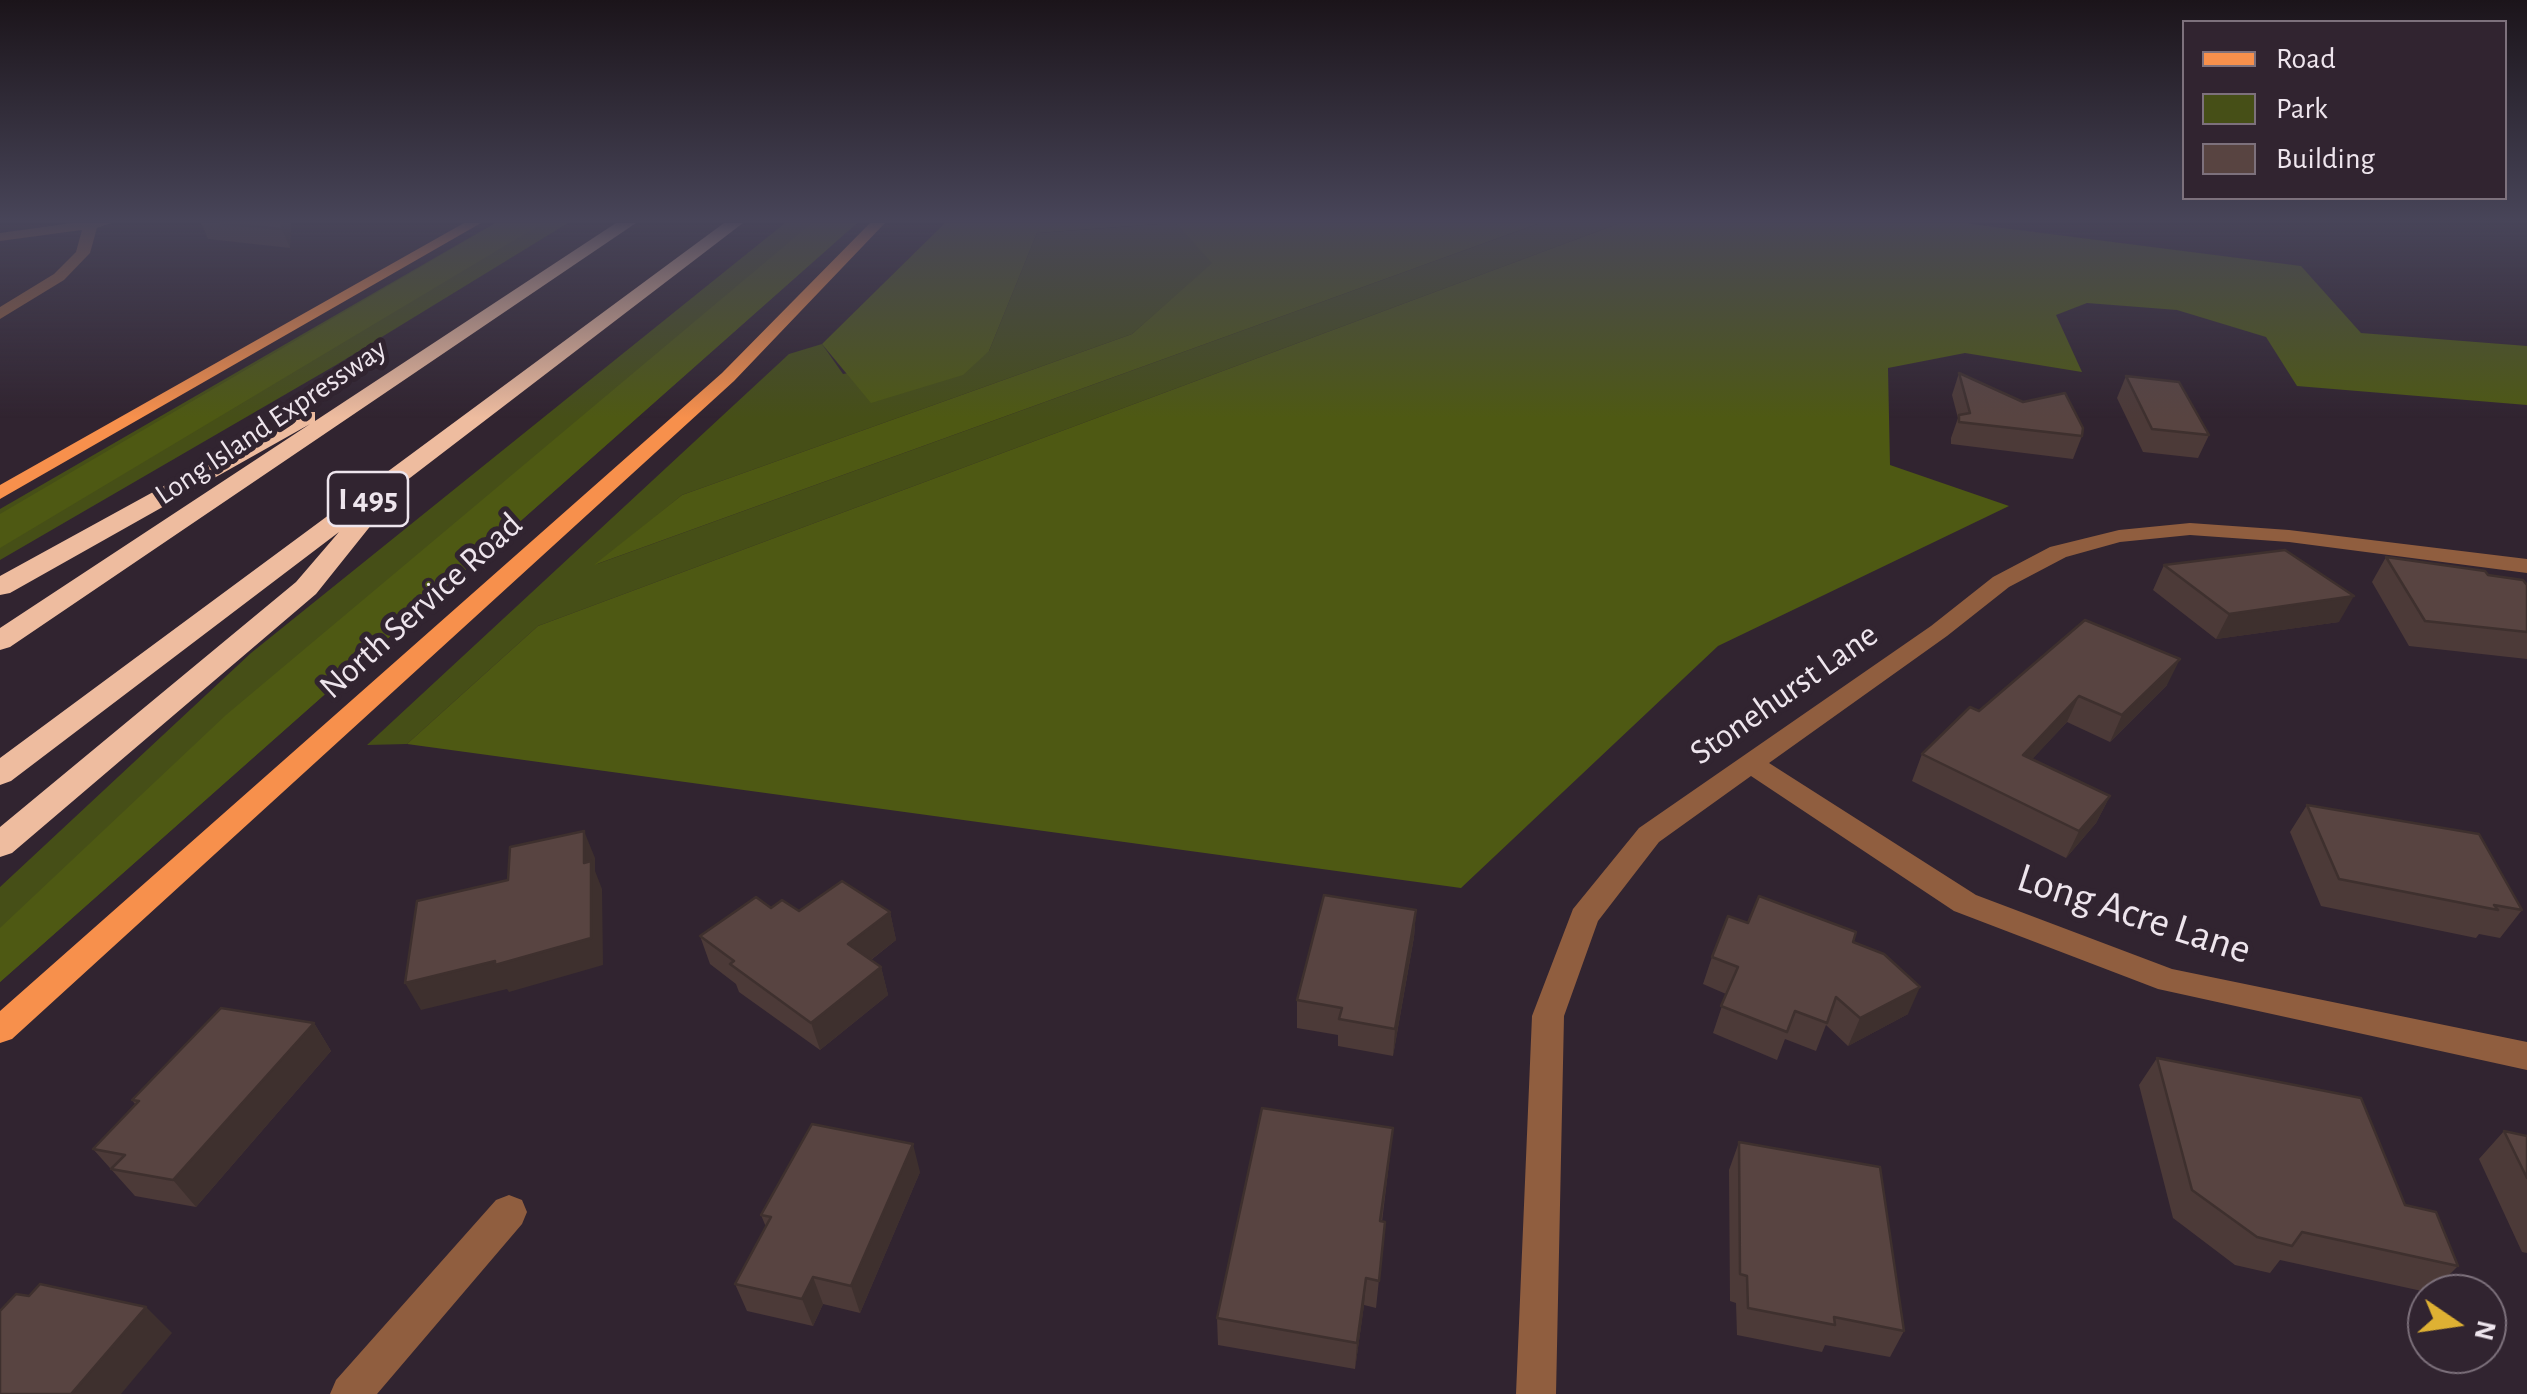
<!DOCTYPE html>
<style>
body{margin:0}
#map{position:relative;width:2527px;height:1394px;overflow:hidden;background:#312430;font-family:"Alegreya Sans",sans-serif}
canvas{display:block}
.legend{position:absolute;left:2182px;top:20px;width:325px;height:180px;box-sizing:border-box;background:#312430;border:2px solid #7d717c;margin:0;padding:12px 18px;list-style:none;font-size:30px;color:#eee5ed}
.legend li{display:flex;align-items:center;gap:20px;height:50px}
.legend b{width:50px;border:2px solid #7d717c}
.north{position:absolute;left:2407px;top:1274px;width:100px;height:100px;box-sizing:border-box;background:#312430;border:2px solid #7d717c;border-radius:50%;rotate:103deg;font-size:28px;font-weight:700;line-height:40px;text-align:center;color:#eee5ed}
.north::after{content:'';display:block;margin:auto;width:35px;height:45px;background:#deb133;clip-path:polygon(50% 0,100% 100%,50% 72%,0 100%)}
</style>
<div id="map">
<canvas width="2527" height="1394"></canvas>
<ul class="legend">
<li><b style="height:12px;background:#f7904c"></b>Road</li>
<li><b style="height:28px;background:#464f17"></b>Park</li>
<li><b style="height:28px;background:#584441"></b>Building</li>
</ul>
<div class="north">N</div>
</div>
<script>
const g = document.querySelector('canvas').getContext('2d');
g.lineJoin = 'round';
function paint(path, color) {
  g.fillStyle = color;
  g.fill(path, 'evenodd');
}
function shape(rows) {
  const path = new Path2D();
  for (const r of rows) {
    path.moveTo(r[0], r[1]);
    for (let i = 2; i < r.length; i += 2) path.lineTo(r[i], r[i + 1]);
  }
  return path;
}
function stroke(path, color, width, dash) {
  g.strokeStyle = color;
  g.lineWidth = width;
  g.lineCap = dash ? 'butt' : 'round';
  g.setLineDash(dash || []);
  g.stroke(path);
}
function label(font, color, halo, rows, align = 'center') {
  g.font = font + ' "Alegreya Sans",sans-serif';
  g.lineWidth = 10;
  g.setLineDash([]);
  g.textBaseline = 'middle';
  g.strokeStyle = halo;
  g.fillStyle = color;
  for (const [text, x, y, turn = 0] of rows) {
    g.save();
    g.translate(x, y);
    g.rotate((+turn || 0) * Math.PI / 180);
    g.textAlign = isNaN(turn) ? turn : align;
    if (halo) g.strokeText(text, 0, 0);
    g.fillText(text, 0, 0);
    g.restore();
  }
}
const green = shape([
 [495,223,568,223,336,365,0,560,0,509],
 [785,223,857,223,0,982,0,887,251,653],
 [1175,223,1213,263,1132,334,682,495,597,564,1540,223,1620,223,538,626,407,744,367,745,789,354,822,344,843,374,989,351,1037,233]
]);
const forest = shape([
 [496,223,543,223,0,548,0,514],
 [812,223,857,223,0,982,0,928,226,715],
 [945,223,1171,223,1037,233,989,351,963,375,871,403,822,344],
 [1175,223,1540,223,594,565,682,495,1132,334,1212,263],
 [1620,223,1964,223,2301,266,2361,333,2527,346,2527,405,2297,386,2266,337,2177,310,2087,303,2056,315,2082,372,1965,353,1888,368,1890,465,2009,506,1718,646,1461,888,407,744,538,626]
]);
const minor = shape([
 [72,223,111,223,97,228,90,253,64,280,0,319,0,307,54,274,76,252,82,230,0,241,0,233,72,223],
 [2190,523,2289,530,2527,559,2527,573,2289,542,2190,535,2120,542,2066,557,2009,587,1947,636,1769,763,1976,895,2172,969,2527,1042,2527,1070,2158,989,1954,911,1751,776,1659,842,1598,921,1564,1016,1556,1394,1516,1394,1532,1016,1573,909,1639,828,1931,626,1993,577,2050,547,2119,530,2190,523],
 [509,1195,522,1200,527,1212,522,1224,377,1394,330,1394,336,1380,496,1200,509,1195]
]);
const major = shape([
 [464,223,481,223,0,499,0,485,464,223],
 [870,223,885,223,734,381,12,1039,0,1043,0,1011,722,373,870,223]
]);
const highway = shape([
 [616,223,636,223,10,647,0,650,0,628,310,424,10,593,0,595,0,576,299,412,315,412,315,421,616,223],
 [724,223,743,223,372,507,380,514,316,594,12,853,0,857,0,827,296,582,339,532,11,781,0,785,0,758,724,223]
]);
const wall = shape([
 [201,223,291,223,290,248,208,239],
 [1959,373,2082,436,2073,459,1951,444,1951,438,1958,418,1952,395],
 [2126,376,2209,435,2198,458,2143,452,2117,398],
 [2386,557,2488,575,2527,585,2527,659,2409,646,2372,582],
 [2164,565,2339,622,2216,639,2153,590],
 [2085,620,2167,685,2110,742,2067,722,2032,759,2110,796,2096,823,2066,858,1912,781,1922,754,1979,711],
 [2307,805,2522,910,2500,938,2479,934,2476,938,2321,906,2290,832],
 [771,908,799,911,890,912,896,940,871,960,881,967,888,995,820,1050,739,992,736,984,710,964,700,936],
 [1416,910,1414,937,1393,1056,1338,1046,1338,1035,1297,1028,1297,1000],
 [1748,923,1853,942,1908,1014,1848,1046,1826,1025,1816,1051,1785,1039,1777,1060,1713,1033,1726,994,1703,984,1712,957],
 [314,1023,331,1051,196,1207,135,1196,93,1149,135,1104,132,1100],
 [2157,1058,2405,1205,2458,1266,2431,1293,2280,1260,2270,1273,2235,1265,2173,1218,2139,1085],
 [2504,1131,2527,1136,2527,1253,2522,1252,2479,1159],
 [1739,1142,1904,1331,1890,1357,1825,1345,1822,1352,1737,1335,1736,1303,1730,1301,1729,1170],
 [1390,1155,1382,1222,1385,1222,1376,1308,1364,1305,1355,1369,1218,1345,1217,1318],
 [920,1172,860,1313,823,1304,813,1326,747,1311,735,1284,766,1227,761,1215]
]);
const shadedWall = shape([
 [282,223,291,223,290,248,282,229],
 [2354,596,2339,622,2216,639,2229,614],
 [2180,659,2167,685,2110,742,2122,715],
 [2079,696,2067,722,2011,782,2023,755],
 [2110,796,2096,823,2066,858,2079,831],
 [584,831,595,858,595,871,602,889,603,965,509,992,507,989,421,1010,405,983,584,863],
 [1416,910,1414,937,1393,1056,1395,1029],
 [890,912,896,940,855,972,848,944],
 [881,967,888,995,820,1050,811,1023],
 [1920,987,1908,1014,1848,1046,1860,1018],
 [314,1023,331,1051,196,1207,173,1180],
 [913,1144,920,1172,860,1313,851,1286],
 [813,1277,823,1304,813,1326,802,1299],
 [1366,1278,1364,1305,1355,1369,1357,1343],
 [146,1307,172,1333,121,1394,71,1394]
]);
const building = shape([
 [220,223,282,223,282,229,220,223],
 [1959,373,2023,402,2065,393,2083,428,2082,436,1959,422,1959,415,1970,413,1959,373],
 [2126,376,2179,382,2209,435,2152,429,2126,376],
 [2285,550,2354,596,2229,614,2164,565,2285,550],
 [2386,557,2485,571,2488,575,2523,580,2527,585,2527,632,2425,621,2386,557],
 [2085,620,2180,659,2122,715,2079,696,2023,755,2110,796,2079,831,1922,754,1970,707,1979,711,2085,620],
 [2307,805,2479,834,2522,910,2494,905,2498,910,2339,879,2307,805],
 [584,831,584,863,591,861,591,938,495,965,495,961,405,983,417,901,508,880,510,847,584,831],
 [842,881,890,912,848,944,881,967,811,1023,730,964,734,961,700,936,756,897,771,908,782,900,799,911,842,881],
 [1324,895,1416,910,1395,1029,1339,1019,1342,1008,1297,1000,1324,895],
 [1759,896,1856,932,1853,942,1884,954,1920,987,1860,1018,1836,997,1827,1023,1795,1011,1787,1032,1721,1006,1738,967,1712,957,1728,916,1748,923,1759,896],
 [221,1008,314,1023,173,1180,111,1169,125,1155,93,1149,139,1101,132,1100,221,1008],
 [2157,1058,2361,1098,2405,1205,2436,1212,2458,1266,2302,1232,2292,1246,2257,1237,2192,1190,2157,1058],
 [1262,1108,1393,1128,1380,1221,1385,1222,1379,1281,1366,1278,1357,1343,1217,1318,1262,1108],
 [812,1124,913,1144,851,1286,813,1277,802,1299,735,1284,771,1217,761,1215,812,1124],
 [2504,1131,2527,1136,2527,1178,2504,1131],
 [1739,1142,1880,1167,1904,1331,1834,1317,1835,1325,1748,1308,1747,1276,1740,1274,1739,1142],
 [40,1284,146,1307,71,1394,0,1394,0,1311,16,1294,29,1296,40,1284]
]);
const farStreetnames = [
 ["Long Island Expressway",271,422,-34]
];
const shields = [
 [368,499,80]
];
const shieldNames = [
 ["I 495",368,499]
];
const streetNames = [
 ["North Service Road",421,606,-42],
 ["Stonehurst Lane",1784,694,-35]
];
const nearStreetnames = [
 ["Long Acre Lane",2134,914,18]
];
paint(green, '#464f17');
paint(forest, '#4e5913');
paint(minor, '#905e3f');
paint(major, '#f7904c');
paint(highway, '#eebc9f');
paint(wall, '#4c3a38');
paint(shadedWall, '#3e302e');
paint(building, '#584441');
stroke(building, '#3e302e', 2.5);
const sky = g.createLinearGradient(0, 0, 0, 418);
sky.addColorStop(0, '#1b141a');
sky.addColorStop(0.53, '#484559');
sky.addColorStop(1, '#48455900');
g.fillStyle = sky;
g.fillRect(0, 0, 2527, 418);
label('30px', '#eee5ed', '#312430', farStreetnames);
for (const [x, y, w] of shields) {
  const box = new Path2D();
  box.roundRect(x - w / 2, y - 27, w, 54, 8);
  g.fillStyle = '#312430';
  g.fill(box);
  stroke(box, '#eee5ed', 2.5);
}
label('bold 32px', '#eee5ed', null, shieldNames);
label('35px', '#eee5ed', '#312430', streetNames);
label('42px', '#eee5ed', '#312430', nearStreetnames);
</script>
